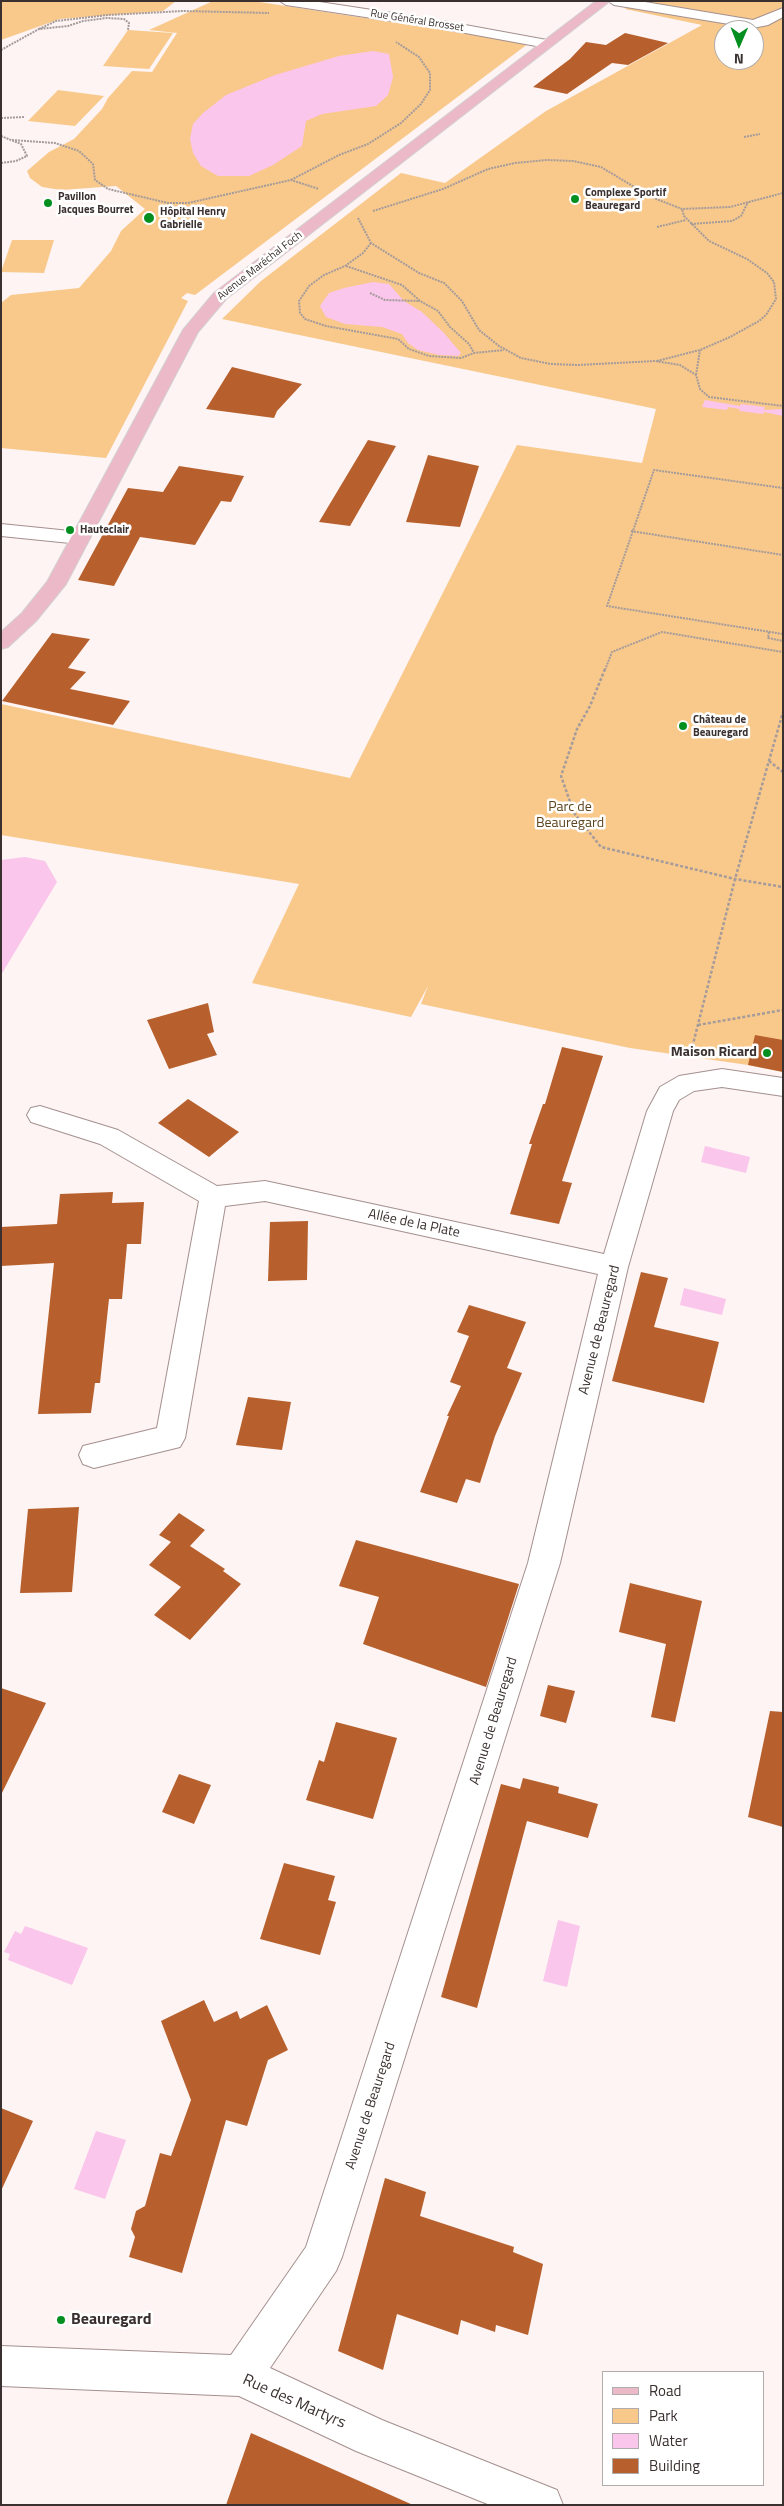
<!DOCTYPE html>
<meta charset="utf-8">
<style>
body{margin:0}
#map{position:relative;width:784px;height:2506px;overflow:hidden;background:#fdf4f3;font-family:"Titillium Web",sans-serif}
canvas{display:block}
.frame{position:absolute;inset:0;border:2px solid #39302f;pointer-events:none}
.legend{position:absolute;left:602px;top:2371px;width:162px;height:115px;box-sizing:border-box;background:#fff;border:1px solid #b0acac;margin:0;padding:6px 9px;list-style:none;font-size:15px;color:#39302f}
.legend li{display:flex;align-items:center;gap:10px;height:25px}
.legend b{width:25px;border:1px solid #b0acac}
.north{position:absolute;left:714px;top:20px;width:50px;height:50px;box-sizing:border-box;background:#fff;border:1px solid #b0acac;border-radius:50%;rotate:181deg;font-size:14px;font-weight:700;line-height:20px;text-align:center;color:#39302f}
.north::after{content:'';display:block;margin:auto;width:18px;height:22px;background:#028f20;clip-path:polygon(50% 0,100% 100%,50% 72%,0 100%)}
</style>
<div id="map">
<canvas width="784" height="2506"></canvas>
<div class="frame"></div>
<ul class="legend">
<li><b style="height:6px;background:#ecb9c8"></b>Road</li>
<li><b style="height:14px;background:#f9c98c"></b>Park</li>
<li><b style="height:14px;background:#fbc6ec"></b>Water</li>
<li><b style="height:14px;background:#b7602d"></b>Building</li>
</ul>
<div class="north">N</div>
</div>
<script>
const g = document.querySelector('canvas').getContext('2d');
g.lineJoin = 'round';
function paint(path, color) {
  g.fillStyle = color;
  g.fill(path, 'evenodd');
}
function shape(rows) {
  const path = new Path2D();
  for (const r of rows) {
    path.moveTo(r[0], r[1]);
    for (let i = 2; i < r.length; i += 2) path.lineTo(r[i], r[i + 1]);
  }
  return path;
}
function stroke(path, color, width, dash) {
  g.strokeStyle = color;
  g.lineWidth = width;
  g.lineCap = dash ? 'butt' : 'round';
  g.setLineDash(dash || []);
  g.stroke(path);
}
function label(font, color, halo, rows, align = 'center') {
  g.font = font + ' "Titillium Web",sans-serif';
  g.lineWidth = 5;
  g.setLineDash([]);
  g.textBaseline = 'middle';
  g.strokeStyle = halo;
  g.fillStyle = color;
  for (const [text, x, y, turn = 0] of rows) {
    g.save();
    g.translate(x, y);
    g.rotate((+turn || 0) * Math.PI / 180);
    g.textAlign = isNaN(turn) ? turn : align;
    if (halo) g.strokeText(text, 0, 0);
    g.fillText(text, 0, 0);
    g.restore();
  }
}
const green = shape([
 [1,1,176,1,163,11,60,19,1,40],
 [213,1,253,1,529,43,195,295,187,293,181,298,188,301,106,458,1,448,1,303,11,295,79,288,111,251,121,231,145,209,116,186,61,190,42,187,30,178,27,171,49,152,74,139,102,109,108,98,132,71,152,72,177,33,149,30],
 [635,1,783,1,783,1072,748,1065,630,1048,421,1004,428,986,411,1017,252,983,299,884,1,835,1,704,350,778,517,445,642,463,656,409,222,319,261,281,401,173,445,183,546,111,702,25,625,9],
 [724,30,754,30,754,60,724,60],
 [128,30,173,33,149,69,103,66],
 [58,90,104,96,75,126,28,121],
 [12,240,54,240,44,273,1,272]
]);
const water = shape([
 [373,51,389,54,393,77,388,95,376,106,322,114,306,121,302,146,273,165,249,176,218,176,201,166,193,153,190,139,193,124,203,113,226,95,275,75,339,56],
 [373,282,389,284,404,301,422,312,444,333,461,353,458,356,439,355,418,350,408,343,402,334,382,327,345,324,326,317,320,306,329,293,344,288],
 [705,400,740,406,741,404,765,407,764,410,783,409,783,416,764,412,763,414,739,411,740,409,728,407,727,410,702,407],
 [25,857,45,861,57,882,1,975,1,860],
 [705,1146,750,1157,746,1173,701,1162],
 [684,1288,726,1299,722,1315,680,1305],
 [558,1920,580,1926,567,1987,543,1981],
 [25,1926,88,1948,72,1985,8,1960,10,1954,4,1952,15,1931,21,1934],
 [96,2131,126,2140,105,2199,74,2189]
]);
const building = shape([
 [625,33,668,43,628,65,612,63,567,94,533,87,570,59,586,42,606,45],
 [232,367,302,384,277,411,274,418,206,409],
 [368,440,396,446,350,526,319,522],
 [428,455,479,466,460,527,406,522],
 [179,466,244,476,231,502,221,501,195,545,140,537,114,586,78,580,128,488,163,492],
 [52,633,90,639,68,668,86,672,70,689,130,701,113,725,2,701],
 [208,1003,214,1032,207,1034,217,1055,169,1069,147,1020],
 [755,1035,783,1040,783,1072,748,1065],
 [562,1047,603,1056,562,1181,572,1183,559,1224,510,1214,532,1144,529,1144,543,1104,545,1104],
 [188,1099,239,1132,209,1157,158,1123],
 [113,1192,112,1203,144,1202,141,1244,127,1244,122,1299,109,1299,100,1383,95,1383,91,1413,38,1414,54,1263,1,1266,1,1227,57,1224,60,1194],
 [308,1221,307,1280,268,1281,270,1222],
 [641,1272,668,1278,654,1327,719,1342,704,1403,612,1381],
 [469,1305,526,1322,507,1368,522,1373,495,1436,480,1483,466,1479,457,1503,420,1492,449,1416,447,1416,461,1386,450,1382,469,1336,457,1332],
 [248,1397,291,1402,282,1450,236,1445],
 [79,1507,72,1592,20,1593,28,1509],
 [179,1513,205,1530,190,1546,225,1569,223,1571,241,1584,190,1640,154,1615,181,1587,149,1565,171,1542,159,1535],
 [356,1540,519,1584,486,1687,363,1644,379,1597,339,1586],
 [630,1583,702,1601,675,1722,651,1717,666,1644,619,1632],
 [548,1685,575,1691,566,1723,540,1716],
 [1,1688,46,1703,1,1795],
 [770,1711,783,1712,783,1827,748,1817],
 [336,1722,397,1738,373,1819,306,1800,319,1760,324,1762],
 [179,1774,211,1785,194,1824,162,1812],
 [523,1778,559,1787,558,1793,598,1804,588,1838,527,1821,477,2008,441,1997,501,1784,520,1789],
 [284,1863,335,1876,328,1900,336,1902,320,1955,260,1939],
 [204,2000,214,2022,237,2011,240,2019,267,2005,288,2050,268,2060,247,2126,226,2120,182,2273,129,2257,135,2237,131,2229,136,2211,145,2206,160,2153,171,2156,191,2100,161,2021],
 [1,2108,33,2121,1,2191],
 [385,2178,426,2192,420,2216,514,2247,513,2252,543,2264,528,2335,496,2325,495,2332,461,2320,458,2335,397,2314,383,2370,338,2351],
 [251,2433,319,2463,413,2505,226,2505]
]);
const pathFar1 = shape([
 [39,29,56,21,108,15,183,11,269,13],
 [1,50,39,29,68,26,83,21,107,18,124,19,129,23,128,30],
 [1,118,25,117],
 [1,136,21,144,27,156,16,161,1,163],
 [744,137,760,134],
 [12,140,55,143,79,151,93,164,95,180,108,189,168,203,188,203,291,180,319,189],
 [291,180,339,155,368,144,401,123,421,104,430,90,430,73,419,57,396,42],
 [373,211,443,189,488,169,515,163,547,160,573,161,601,167,651,197,682,209,730,207,783,193],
 [358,218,371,243,419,273,444,283,462,301,479,330,499,346,521,358,551,364,578,365,655,361,680,365,696,375,700,389,709,397,783,406],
 [691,224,732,221,741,216,748,202],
 [657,227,686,220],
 [371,243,363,253,345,266,324,275,309,286,299,301,300,313,305,319,326,326,398,339,409,349,429,356,461,358,474,353,504,350],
 [346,266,402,285,420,301,438,311,450,327,469,344,474,353],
 [370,293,385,300,420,301],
 [657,361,700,350,730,337,759,321,766,315,776,299,774,282,767,273,747,259,709,241,684,216,682,209],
 [696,375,700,350],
 [783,488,654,470,607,606,783,634],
 [631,531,783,555],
 [769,632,768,638,783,641],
 [605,670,612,652,662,632,783,652]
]);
const path = shape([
 [605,669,590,706,577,729,561,776,574,813,601,847,735,879,783,887],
 [769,761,783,772],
 [698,1025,783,1010],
 [690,1056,735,879,783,712]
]);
const minor = shape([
 [280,1,313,1,438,20,547,40,554,44,547,48,438,28,286,5,280,1],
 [608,1,639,1,753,20,783,8,783,17,768,25,753,28,614,5,608,1],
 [1,524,80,532,87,534,90,538,87,542,80,544,1,536,1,524],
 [722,1069,783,1078,783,1096,722,1087,694,1091,679,1100,673,1111,628,1267,560,1563,342,2257,336,2271,270,2368,382,2420,557,2490,563,2505,490,2505,356,2451,239,2396,1,2386,1,2346,231,2355,306,2247,528,1563,598,1274,265,1201,225,1206,185,1438,180,1447,94,1468,83,1464,79,1455,83,1446,157,1428,199,1201,100,1144,31,1122,27,1115,31,1108,40,1106,118,1130,217,1186,265,1181,604,1254,647,1111,660,1087,679,1076,722,1069]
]);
const major = shape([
 [596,1,610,1,226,299,198,332,66,584,36,621,8,647,1,649,1,632,22,613,47,582,183,330,214,293,596,1]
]);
const markers = [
 [575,199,5,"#028f20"],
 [48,203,5,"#028f20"],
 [149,218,6,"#028f20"],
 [70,530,5,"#028f20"],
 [683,726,5,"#028f20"],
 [767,1053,5,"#028f20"],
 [61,2320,5,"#028f20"]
];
const farStreetnames = [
 ["Rue Général Brosset",417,21,9],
 ["Avenue Maréchal Foch",260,266,-38]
];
const farPoinames = [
 ["Complexe Sportif",585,193],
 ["Beauregard",585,206],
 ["Pavillon",58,197],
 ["Jacques Bourret",58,210],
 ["Hôpital Henry",160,212],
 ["Gabrielle",160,225],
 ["Hauteclair",80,530],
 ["Château de",693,720],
 ["Beauregard",693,733]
];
const parkNames = [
 ["Parc de",570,808],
 ["Beauregard",570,824]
];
const poiNames = [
 ["Maison Ricard",757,1053]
];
const streetNames = [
 ["Allée de la Plate",414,1224,12],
 ["Avenue de Beauregard",600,1330,-76],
 ["Avenue de Beauregard",494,1721,-73],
 ["Avenue de Beauregard",371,2106,-72]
];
const nearPoinames = [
 ["Beauregard",71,2320]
];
const nearStreetnames = [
 ["Rue des Martyrs",294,2402,24]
];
paint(green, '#f9c98c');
paint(water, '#fbc6ec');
paint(building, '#b7602d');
stroke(minor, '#a4908e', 2);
stroke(major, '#d3d1d1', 2);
stroke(pathFar1, '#a49b9a', 2, [2, 1]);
stroke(path, '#a49b9a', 2.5, [3, 2]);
paint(minor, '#fff');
paint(major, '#ecb9c8');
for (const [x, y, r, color] of markers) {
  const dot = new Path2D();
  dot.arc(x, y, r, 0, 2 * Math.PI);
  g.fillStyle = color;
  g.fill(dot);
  stroke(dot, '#fff', 2);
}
label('11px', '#39302f', '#fff', farStreetnames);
label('bold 11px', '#39302f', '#fff', farPoinames, 'left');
label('14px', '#5e441f', '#fff', parkNames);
label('bold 14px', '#39302f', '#fff', poiNames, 'right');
label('14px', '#39302f', '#fff', streetNames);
label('bold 16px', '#39302f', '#fff', nearPoinames, 'left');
label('16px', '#39302f', '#fff', nearStreetnames);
</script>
